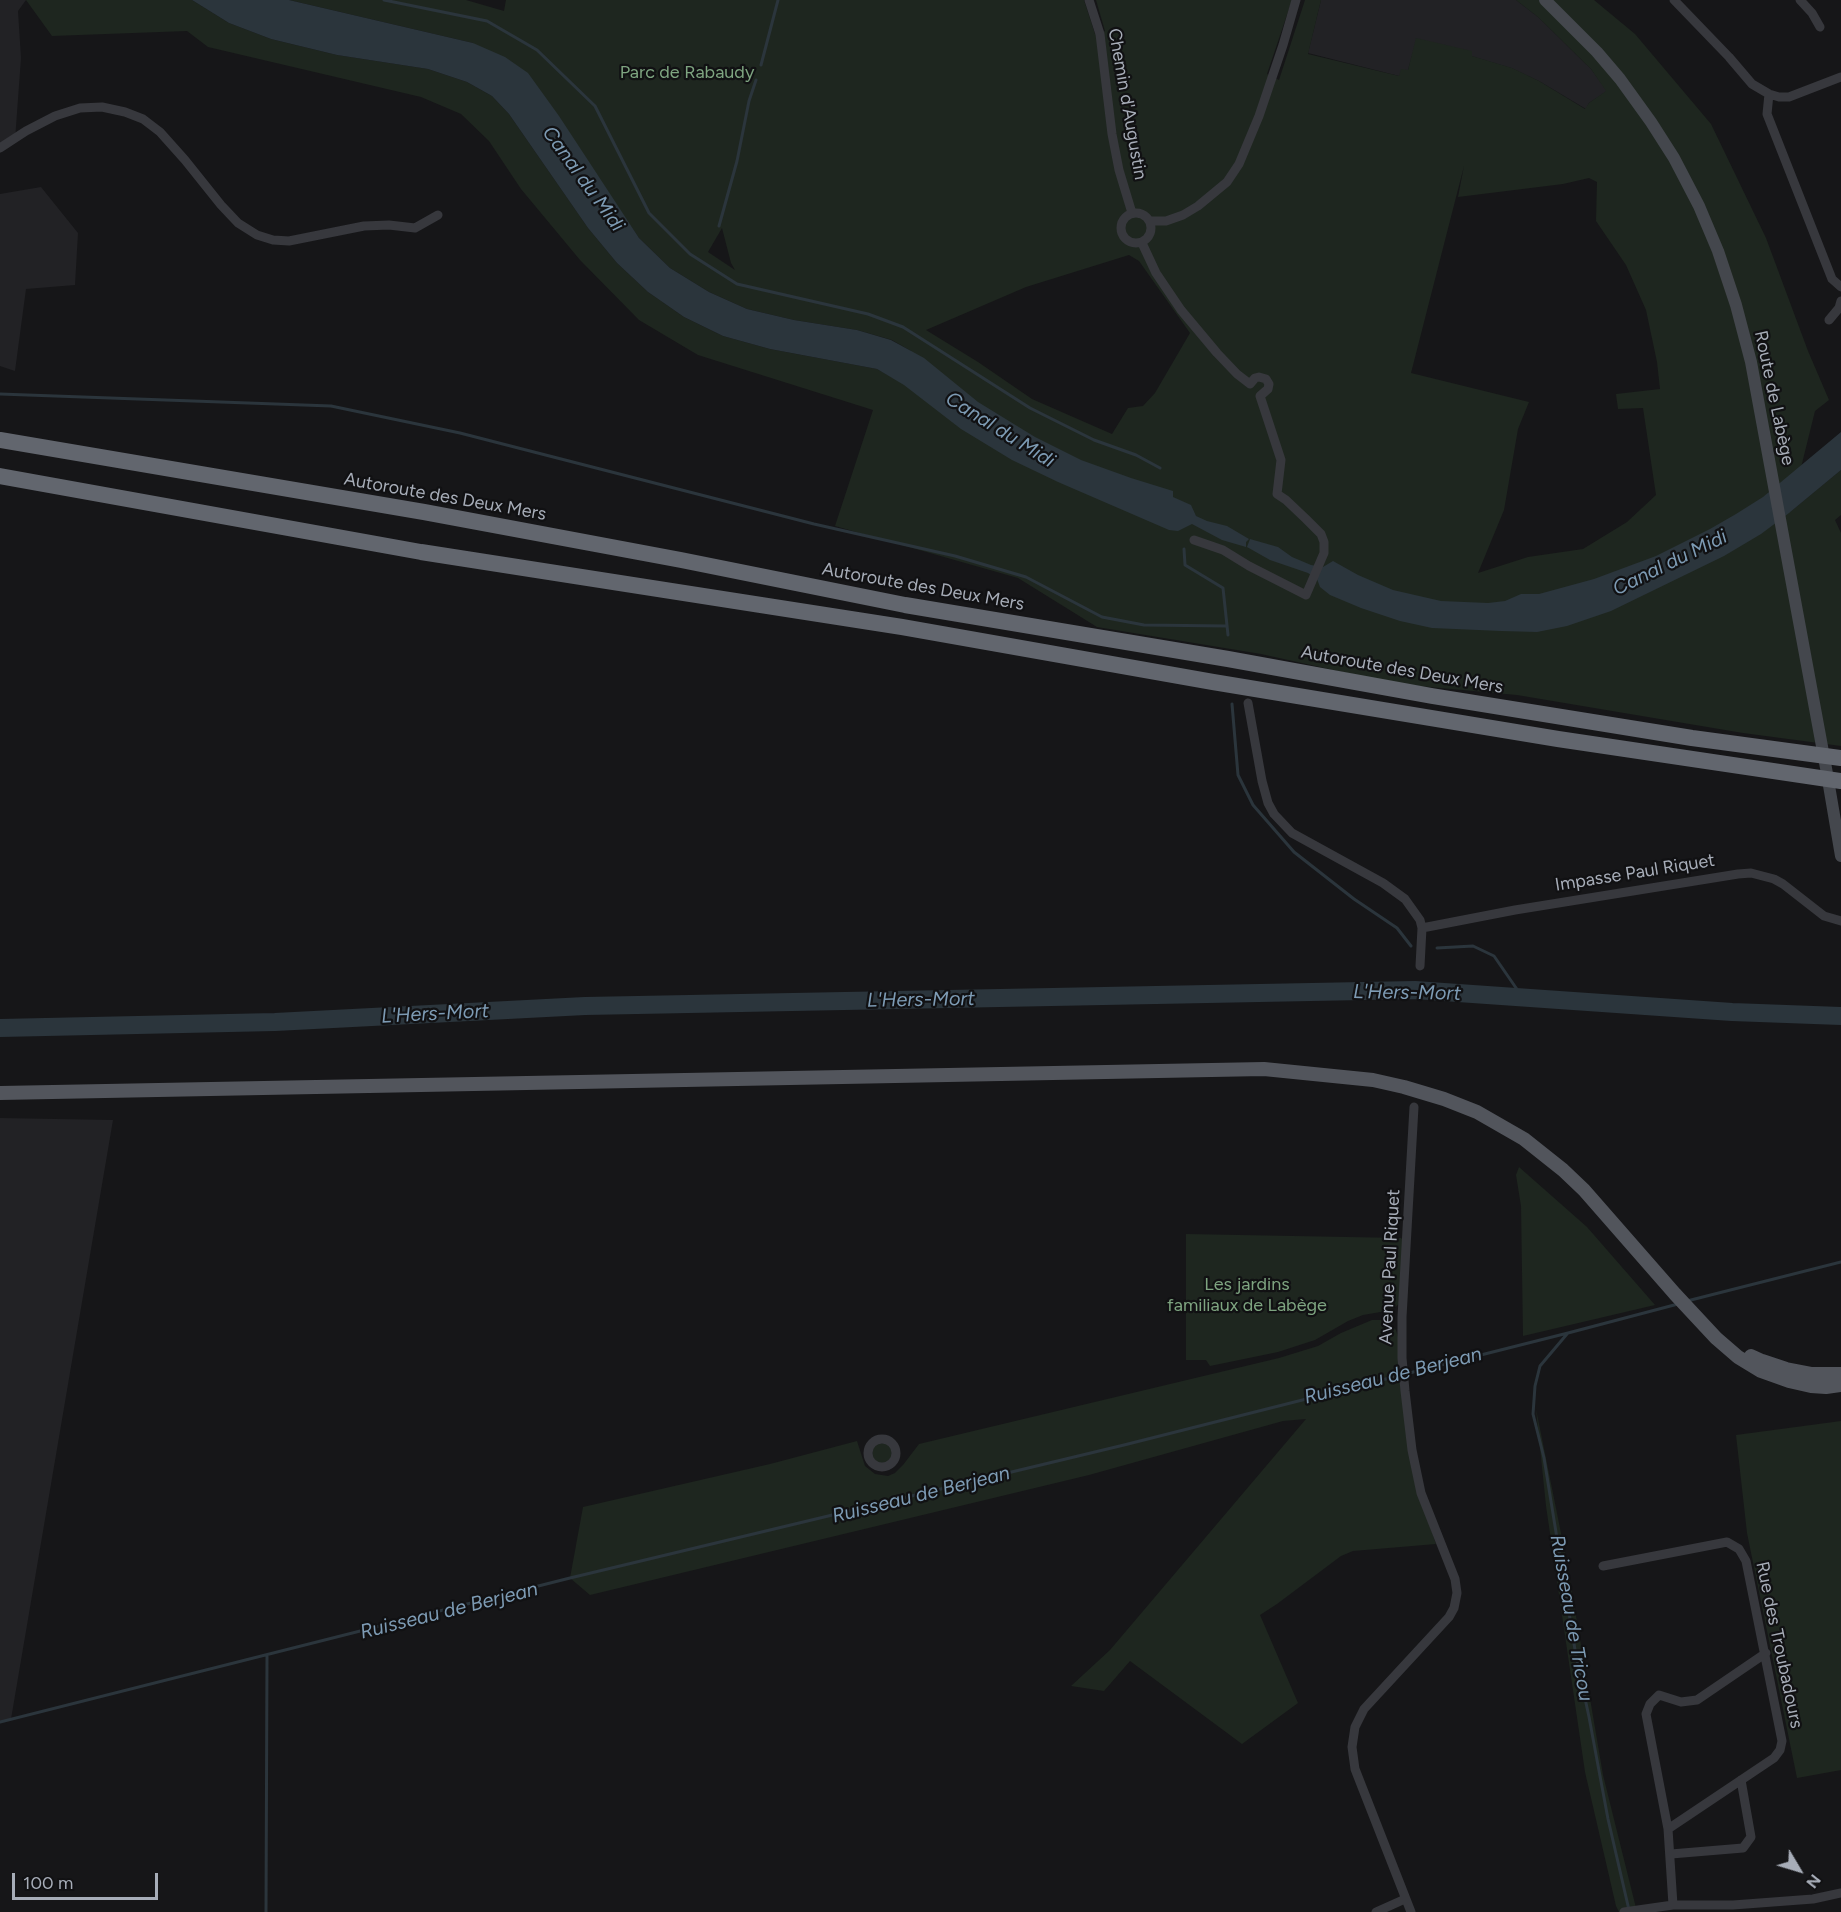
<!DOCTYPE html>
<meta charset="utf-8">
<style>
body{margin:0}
#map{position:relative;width:1841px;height:1912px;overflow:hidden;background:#161618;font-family:Figtree,sans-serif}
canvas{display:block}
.north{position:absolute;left:1769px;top:1840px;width:60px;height:60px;-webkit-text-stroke:4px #111113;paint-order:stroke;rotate:128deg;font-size:16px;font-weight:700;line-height:24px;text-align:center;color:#a7adb8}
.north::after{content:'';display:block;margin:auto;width:21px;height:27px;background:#a7adb8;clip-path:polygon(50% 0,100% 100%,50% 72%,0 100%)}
.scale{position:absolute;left:12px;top:1873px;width:146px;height:27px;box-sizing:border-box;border:3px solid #a7adb8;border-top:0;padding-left:8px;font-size:18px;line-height:21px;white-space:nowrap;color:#a7adb8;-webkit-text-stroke:4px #111113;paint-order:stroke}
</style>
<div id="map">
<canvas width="1841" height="1912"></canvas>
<div class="north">N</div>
<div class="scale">100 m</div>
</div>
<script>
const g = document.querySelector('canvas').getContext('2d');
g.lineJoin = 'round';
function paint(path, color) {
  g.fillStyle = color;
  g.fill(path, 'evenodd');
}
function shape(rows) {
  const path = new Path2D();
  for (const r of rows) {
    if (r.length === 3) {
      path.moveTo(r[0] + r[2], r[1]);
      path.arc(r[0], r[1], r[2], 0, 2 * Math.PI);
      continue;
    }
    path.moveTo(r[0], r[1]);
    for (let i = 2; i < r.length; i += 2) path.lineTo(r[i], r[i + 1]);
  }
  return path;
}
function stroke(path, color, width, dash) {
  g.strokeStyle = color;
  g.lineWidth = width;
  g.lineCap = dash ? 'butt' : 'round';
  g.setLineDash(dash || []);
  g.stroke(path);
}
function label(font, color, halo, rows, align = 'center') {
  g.font = font + ' Figtree,sans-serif';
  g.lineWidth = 4.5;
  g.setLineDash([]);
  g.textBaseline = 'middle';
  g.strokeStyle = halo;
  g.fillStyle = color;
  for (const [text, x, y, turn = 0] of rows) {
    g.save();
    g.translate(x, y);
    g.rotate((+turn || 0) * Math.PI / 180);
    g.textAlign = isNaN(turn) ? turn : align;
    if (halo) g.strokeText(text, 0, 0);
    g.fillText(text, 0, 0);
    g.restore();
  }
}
const built = shape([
 [0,0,26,0,18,11,21,58,15,140,0,153],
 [1321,0,1516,0,1538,17,1591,69,1607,91,1589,103,1586,109,1539,81,1511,68,1471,56,1472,52,1417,39,1408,70,1399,76,1308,53],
 [41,187,78,233,75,285,26,289,15,371,0,366,0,194],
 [0,1118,113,1120,11,1719,0,1722]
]);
const green = shape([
 [26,0,192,0,229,23,271,39,337,55,428,69,467,82,492,96,509,114,588,228,617,263,648,292,684,317,723,336,770,349,877,369,893,378,911,351,892,340,857,330,794,320,747,309,709,292,670,268,639,238,604,187,473,43,289,0,466,0,504,11,506,0,1084,0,1095,34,1105,31,1096,0,1292,0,1267,74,1279,80,1305,0,1321,0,1308,54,1399,76,1401,69,1408,70,1416,38,1472,51,1472,56,1512,68,1539,81,1585,109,1589,103,1606,91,1591,69,1538,17,1516,0,1594,0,1635,34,1711,124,1766,238,1808,351,1829,400,1815,411,1790,512,1841,470,1841,515,1835,520,1841,533,1841,746,1743,733,1517,695,1397,684,1261,654,1097,627,1018,578,835,526,873,410,698,355,639,320,580,260,521,189,489,141,461,114,421,97,208,47,187,31,52,36],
 [1464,166,1458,197,1563,184,1589,178,1597,182,1596,221,1626,265,1646,310,1657,362,1660,389,1616,394,1618,409,1643,408,1656,495,1627,522,1583,549,1528,557,1478,573,1504,510,1518,429,1529,402,1411,373],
 [722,228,731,263,735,270,708,252],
 [1129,255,1139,261,1190,333,1155,393,1143,406,1128,408,1112,434,1032,399,978,362,926,330,1026,287],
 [1519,1167,1587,1227,1655,1305,1523,1336,1521,1206,1516,1175],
 [1186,1234,1401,1238,1406,1242,1400,1303,1392,1310,1363,1315,1348,1321,1315,1340,1278,1352,1210,1366,1206,1360,1186,1360],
 [1372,1320,1384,1320,1389,1323,1396,1330,1399,1340,1414,1478,1436,1544,1353,1551,1341,1556,1277,1604,1260,1615,1298,1703,1242,1744,1130,1661,1104,1691,1071,1686,1110,1650,1306,1419,1283,1421,1089,1475,590,1595,570,1578,583,1507,770,1464,857,1441,865,1466,875,1474,888,1476,895,1473,903,1465,919,1444,1279,1358,1318,1346,1341,1333],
 [1536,1409,1567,1563,1603,1775,1637,1912,1619,1912,1616,1906,1585,1772,1546,1506],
 [1841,1421,1841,1770,1797,1778,1747,1533,1736,1435],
 [882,1453,10]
]);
const water = shape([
 [192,0,289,0,473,43,505,57,528,73,559,116,639,238,670,268,709,292,747,309,794,320,857,330,891,340,924,358,978,402,1035,437,1081,460,1131,478,1173,491,1173,497,1191,505,1196,516,1207,521,1227,526,1249,539,1246,542,1246,547,1222,540,1192,524,1178,531,1169,530,1058,482,1012,460,961,429,904,385,877,369,770,349,723,336,684,317,648,292,617,263,588,228,509,114,492,96,467,82,428,69,337,55,271,39,229,23],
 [1841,432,1841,470,1789,513,1761,534,1724,556,1611,611,1567,626,1537,632,1501,631,1432,628,1400,621,1361,608,1330,595,1320,587,1317,579,1308,573,1270,560,1247,547,1250,539,1278,547,1292,557,1311,565,1323,567,1333,561,1358,575,1393,590,1441,601,1488,603,1505,601,1521,594,1539,594,1594,579,1656,556,1710,529,1736,514,1763,497]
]);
const stream = shape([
 [384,0,487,21,537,50,595,106,649,213,690,254,737,284,868,314,903,327,1030,408,1094,440,1136,455,1160,468],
 [761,65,778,0],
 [719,226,737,161,749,101,756,80],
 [0,394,331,406,460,433,814,524,955,556,1026,577,1102,617,1144,625,1227,626],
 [1184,549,1185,565,1223,588,1228,635],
 [1232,704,1238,775,1253,805,1294,852,1354,899,1397,928,1411,946],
 [1437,948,1473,946,1494,956,1523,998],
 [1687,1301,1841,1262],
 [1567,1334,1540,1366,1535,1386,1533,1414,1544,1458,1576,1656,1589,1717,1608,1819,1629,1910],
 [0,1722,570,1578,1124,1445,1568,1333,1678,1304],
 [266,1912,267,1656]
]);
const river = shape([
 [0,1028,275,1022,585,1006,1415,990,1732,1012,1841,1016]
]);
const street = shape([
 [1089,0,1100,34,1112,134,1119,170,1132,213],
 [1674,0,1729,57,1752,84,1769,94,1779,97,1789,97,1841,77],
 [1800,0,1812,13,1820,27],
 [1769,94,1767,114,1832,279,1841,287],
 [0,148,26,131,55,116,80,108,102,107,125,112,143,119,160,132,185,160,221,205,238,223,257,235,273,240,289,241,364,226,389,225,415,228,438,215],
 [1136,228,15],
 [1150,221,1166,221,1183,215,1198,206,1227,182,1239,164,1259,116,1283,45,1296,0],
 [1142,243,1156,273,1181,310,1217,353,1237,374,1250,384],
 [1829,320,1839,308,1841,301],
 [1250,384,1255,378,1259,377,1266,379,1269,384,1268,389,1260,396],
 [1194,540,1223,550,1249,566,1306,595,1324,553,1324,542,1321,534,1306,519,1286,500,1277,494,1281,460,1260,396],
 [1248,703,1262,781,1268,803,1274,814,1292,833,1383,883,1405,899,1420,920,1422,928,1420,966],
 [1422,928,1515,910,1738,874,1751,873,1774,879,1783,884,1824,916,1841,921],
 [882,1453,14],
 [1603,1566,1727,1542,1739,1549,1746,1561,1782,1741,1780,1750,1774,1758,1668,1829],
 [1671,1854,1743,1848,1751,1837,1741,1780],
 [1673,1905,1668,1829,1646,1714,1650,1704,1659,1695,1681,1702,1697,1700,1766,1653],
 [1376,1912,1405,1899],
 [1411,1912,1355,1769,1352,1747,1355,1727,1364,1709,1449,1617,1454,1608,1457,1593,1455,1579,1421,1493,1412,1450,1405,1391,1402,1358,1402,1317,1414,1107],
 [1624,1912,1673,1905,1733,1905,1813,1899,1841,1893]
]);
const secondary = shape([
 [1545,0,1597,52,1620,79,1651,122,1674,158,1699,206,1718,251,1736,305,1751,362,1826,768,1841,856]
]);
const primary = shape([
 [0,1093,1264,1069,1373,1080,1404,1087,1444,1099,1477,1112,1524,1139,1563,1170,1584,1190,1675,1294,1716,1338,1738,1357,1761,1371,1789,1381,1811,1386,1826,1387,1841,1385],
 [1751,1356,1762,1361,1786,1369,1812,1374,1841,1374]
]);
const highway = shape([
 [0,440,424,512,681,560,905,605,1228,659,1432,696,1692,738,1841,758],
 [0,476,421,552,902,627,1213,682,1558,739,1841,781]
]);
const parkNames = [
 ["Parc de Rabaudy",687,73],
 ["Les jardins",1247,1285],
 ["familiaux de Labège",1247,1306]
];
const streetNames = [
 ["Chemin d'Augustin",1127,104,80],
 ["Route de Labège",1774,398,78],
 ["Autoroute des Deux Mers",445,497,10],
 ["Autoroute des Deux Mers",923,587,10],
 ["Autoroute des Deux Mers",1402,670,10],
 ["Impasse Paul Riquet",1635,873,-9],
 ["Avenue Paul Riquet",1390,1267,-87],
 ["Rue des Troubadours",1779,1645,78]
];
const waterNames = [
 ["Canal du Midi",583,179,54],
 ["Canal du Midi",1000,430,32],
 ["Canal du Midi",1670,563,-26],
 ["L'Hers-Mort",1407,993,1],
 ["L'Hers-Mort",921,1000,-1],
 ["L'Hers-Mort",435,1014,-3],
 ["Ruisseau de Berjean",1393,1376,-14],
 ["Ruisseau de Berjean",921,1495,-14],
 ["Ruisseau de Berjean",449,1611,-14],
 ["Ruisseau de Tricou",1571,1618,80]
];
paint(built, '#222225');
paint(green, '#1e261f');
paint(water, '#2b353c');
stroke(stream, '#2b353c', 3);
stroke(river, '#2b353c', 18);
stroke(street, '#37383d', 9);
stroke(secondary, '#44474d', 12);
stroke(primary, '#52555c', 14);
stroke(highway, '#62666e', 16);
label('18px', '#7ea480', '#111113', parkNames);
label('18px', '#a7adb8', '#111113', streetNames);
label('italic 20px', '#7d9bb4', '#111113', waterNames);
</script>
